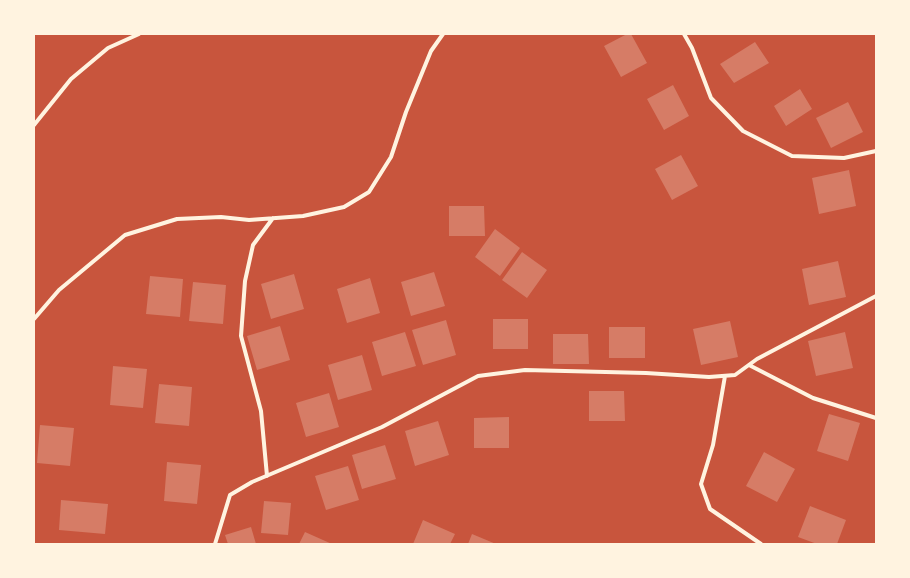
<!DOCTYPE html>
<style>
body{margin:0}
#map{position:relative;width:910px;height:578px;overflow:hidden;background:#c8553d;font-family:Arial,sans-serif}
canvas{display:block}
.frame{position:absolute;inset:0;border:35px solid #fff3e0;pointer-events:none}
</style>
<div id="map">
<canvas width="910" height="578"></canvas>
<div class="frame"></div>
</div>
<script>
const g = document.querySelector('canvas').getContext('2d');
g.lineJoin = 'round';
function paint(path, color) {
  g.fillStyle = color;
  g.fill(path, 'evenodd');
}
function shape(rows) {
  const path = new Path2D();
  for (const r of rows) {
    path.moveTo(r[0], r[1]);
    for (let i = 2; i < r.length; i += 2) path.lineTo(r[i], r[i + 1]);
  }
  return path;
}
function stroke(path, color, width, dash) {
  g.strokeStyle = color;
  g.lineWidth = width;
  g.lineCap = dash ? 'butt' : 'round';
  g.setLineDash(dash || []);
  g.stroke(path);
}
const building = shape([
 [627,34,631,34,647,63,621,77,604,46],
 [755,42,769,63,734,83,720,64],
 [673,85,689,116,664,130,647,99],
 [800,89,812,109,786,126,774,106],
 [848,102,863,132,831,148,816,118],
 [681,155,698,186,672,200,655,169],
 [849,170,856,206,819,214,812,178],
 [449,206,484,206,485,236,449,236],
 [495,229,520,248,500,276,475,257],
 [522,252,547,270,527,298,502,280],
 [838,261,846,297,809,305,802,269],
 [434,272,445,306,411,316,401,282],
 [294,274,304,309,271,319,261,284],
 [150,276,183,279,180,317,146,314],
 [370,278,380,313,347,323,337,289],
 [193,282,226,285,223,324,189,321],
 [493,319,528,319,528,349,493,349],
 [446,320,456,355,423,365,412,330],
 [730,321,738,357,701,365,693,329],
 [280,326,290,360,257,370,247,336],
 [609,327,645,327,645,358,609,358],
 [405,332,416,366,382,376,372,342],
 [845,332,853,368,816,376,808,341],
 [553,334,588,334,589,364,553,364],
 [362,355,372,390,338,400,328,365],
 [113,366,147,369,143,408,110,405],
 [159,384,192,387,189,426,155,423],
 [589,391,624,391,625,421,589,421],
 [329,393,339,427,306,437,296,403],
 [829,414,860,423,848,461,817,451],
 [509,417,509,448,474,448,474,418],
 [438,421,449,455,415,466,405,431],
 [40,425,74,428,70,466,37,463],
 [385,445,396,479,362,489,352,455],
 [764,452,795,469,777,502,746,486],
 [167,462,201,465,197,504,164,501],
 [348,466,359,500,326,510,315,476],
 [61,500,108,504,105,534,59,530],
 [264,501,291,503,288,535,261,533],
 [810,506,846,520,837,544,817,544,798,537],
 [423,520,455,534,450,544,413,544],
 [251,527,256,544,228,544,225,535],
 [305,532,332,544,299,544],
 [472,534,496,544,468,544]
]);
const service = shape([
 [684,34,692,48,711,98,743,131,792,156,844,158,876,151],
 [34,125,71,79,108,48,139,34],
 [34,319,59,290,125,235,177,219,221,217,249,220,303,216,344,207,369,192,391,157,406,112,431,51,443,34],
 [749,365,813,398,876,418],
 [725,376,713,445,701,484,710,509,761,544],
 [267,476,261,411,241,336,245,281,253,245,273,218],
 [215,544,230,495,252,482,382,427,478,376,525,370,646,373,709,377,735,375,757,359,876,296]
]);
paint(building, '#d67c66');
stroke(service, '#fff3e0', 4);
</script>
